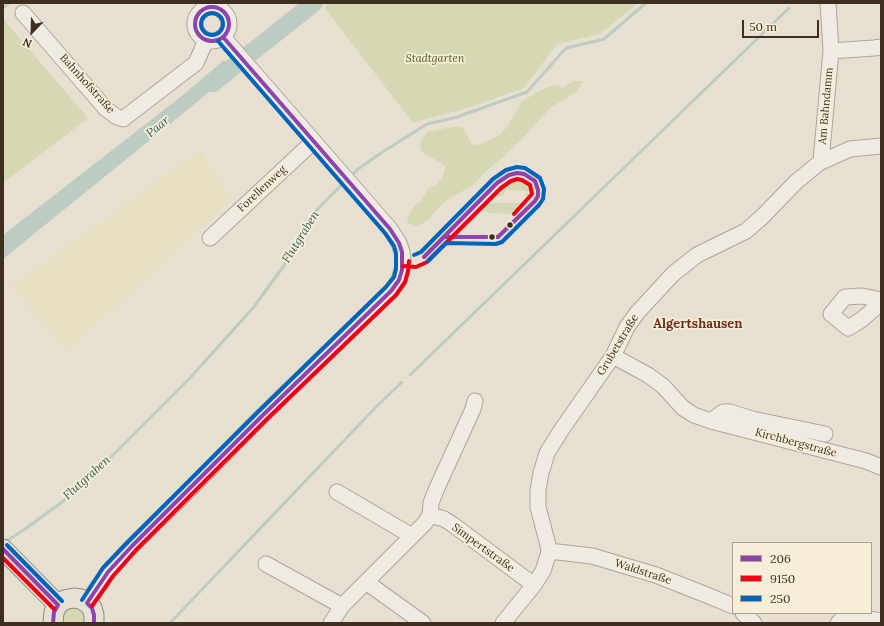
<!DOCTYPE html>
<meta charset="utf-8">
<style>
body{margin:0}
#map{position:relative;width:884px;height:626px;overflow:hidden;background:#e7e0d1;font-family:Lora,serif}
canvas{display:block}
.frame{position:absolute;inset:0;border:4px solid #3d2e20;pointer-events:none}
.legend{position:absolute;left:732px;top:542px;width:140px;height:72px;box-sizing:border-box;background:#f7eed8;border:1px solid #ada18e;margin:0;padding:5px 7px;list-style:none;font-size:12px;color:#3d2e20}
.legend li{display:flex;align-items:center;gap:8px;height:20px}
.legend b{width:20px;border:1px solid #ada18e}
.north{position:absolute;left:12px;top:12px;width:40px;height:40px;-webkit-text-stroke:3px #f7eed8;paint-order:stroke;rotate:203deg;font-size:11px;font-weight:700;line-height:16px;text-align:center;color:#3d2e20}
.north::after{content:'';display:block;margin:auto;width:14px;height:18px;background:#3d2e20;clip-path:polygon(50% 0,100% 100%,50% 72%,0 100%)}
.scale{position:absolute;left:742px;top:20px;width:77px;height:18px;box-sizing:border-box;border:2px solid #3d2e20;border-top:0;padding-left:5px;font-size:12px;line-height:14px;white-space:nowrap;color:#3d2e20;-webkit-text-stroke:3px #f7eed8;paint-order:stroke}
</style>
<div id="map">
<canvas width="884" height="626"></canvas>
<div class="frame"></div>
<ul class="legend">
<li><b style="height:5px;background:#8e44ad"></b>206</li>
<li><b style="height:5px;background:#f20015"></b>9150</li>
<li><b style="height:5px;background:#0065bd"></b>250</li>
</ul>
<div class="north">N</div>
<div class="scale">50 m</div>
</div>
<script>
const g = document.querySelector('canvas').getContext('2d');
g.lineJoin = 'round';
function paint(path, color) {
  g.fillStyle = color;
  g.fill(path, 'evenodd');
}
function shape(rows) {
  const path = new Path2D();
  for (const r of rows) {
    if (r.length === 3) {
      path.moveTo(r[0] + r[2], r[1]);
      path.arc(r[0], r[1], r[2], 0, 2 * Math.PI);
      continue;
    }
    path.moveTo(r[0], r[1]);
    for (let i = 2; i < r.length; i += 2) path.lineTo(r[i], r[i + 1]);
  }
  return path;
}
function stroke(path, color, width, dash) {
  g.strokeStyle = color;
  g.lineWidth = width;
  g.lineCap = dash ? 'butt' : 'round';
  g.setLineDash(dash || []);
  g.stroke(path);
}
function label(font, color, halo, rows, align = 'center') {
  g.font = font + ' Lora,serif';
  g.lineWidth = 3.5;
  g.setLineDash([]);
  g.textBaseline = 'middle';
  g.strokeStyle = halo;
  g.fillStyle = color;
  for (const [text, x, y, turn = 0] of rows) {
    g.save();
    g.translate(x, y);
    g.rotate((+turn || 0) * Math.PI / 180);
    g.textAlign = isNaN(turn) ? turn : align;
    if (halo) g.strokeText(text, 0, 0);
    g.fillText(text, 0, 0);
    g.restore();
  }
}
const farmland = shape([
 [200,150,232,199,69,350,10,287]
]);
const green = shape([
 [329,3,638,3,600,34,557,44,524,88,471,107,413,123,324,7],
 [3,19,88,118,3,183],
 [573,81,582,81,578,91,551,107,522,139,502,158,487,170,472,186,450,198,437,209,429,219,417,227,406,222,414,206,422,200,428,188,437,185,443,176,446,166,425,154,420,149,421,141,427,132,451,127,461,127,466,132,471,144,478,145,499,136,507,127,522,101,547,87,555,85,563,88],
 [519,179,526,182,529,187,528,195,524,197,527,191,506,190,503,196,498,196,499,192,505,186],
 [493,203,523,203,524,204,516,212,511,214,489,213,481,209,487,204],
 [70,607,78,607,84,613,85,616,85,623,62,623,64,611]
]);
const water = shape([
 [224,60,234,72,3,259,3,235,183,95]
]);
const stream = shape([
 [3,8,9,3],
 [350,177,358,169,384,151,427,124,454,118,527,92,566,48,604,39,646,3],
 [410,375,789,8],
 [5,542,28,527,77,491,189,379,253,308,283,267,315,212,344,182],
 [170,623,376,407,402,382]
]);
const river = shape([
 [213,83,314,3]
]);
const minor = shape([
 [212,24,17],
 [23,13,106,109,117,117,123,119,196,63,206,40],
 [831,51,874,48,881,47],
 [821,161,831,51,828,3],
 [210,238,314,141],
 [881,300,862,296,845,297,831,314,848,328,861,320,881,303],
 [613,356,648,375,663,386,683,408,694,415,711,421,866,461,881,467],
 [711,421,723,412,730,412,752,419,825,434],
 [337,492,412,536],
 [430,515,431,503,436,490,473,409,475,401],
 [549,552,558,552,592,556,656,575,709,596,733,606],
 [266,564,342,606],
 [366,582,423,623],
 [87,603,108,572,132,546,188,491,262,416,391,291,399,280,402,270,403,260,402,252,399,243,390,229,223,37],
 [743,613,754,623],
 [331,623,342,606,425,523,430,515,444,519,452,524,534,585],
 [503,623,534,585,543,571,549,552,548,545,538,507,538,490,541,473,547,453,562,429,613,356,627,327,637,313,673,274,697,255,746,231,762,217,796,182,819,163,850,149,881,146],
 [838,623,843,618,850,617,860,617,881,621]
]);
const major = shape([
 [3,549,58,605],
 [53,623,54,612,57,606,62,601,68,599,74,598,81,599,87,603,92,608,94,615,94,623]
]);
const bus1 = shape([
 [212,24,17],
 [517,173,524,174,535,181,538,190,538,196,535,201,498,237,444,237,424,257,497,183,509,175,517,173],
 [3,549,58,605,54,612,53,623],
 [94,623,94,615,92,608,87,603,108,572,132,546,262,416,391,291,399,280,402,270,402,252,399,243,390,229,223,37]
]);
const bus2 = shape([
 [403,266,416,267,427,262,501,188,511,181,517,179,522,180,530,185,532,194,514,214],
 [3,558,54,609],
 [92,606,113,576,136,550,266,420,396,295,405,282,408,271,409,261]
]);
const bus3 = shape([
 [212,24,11],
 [414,255,421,252,493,179,506,170,517,167,525,168,540,178,544,189,543,199,539,205,502,242,496,244,446,243,428,261],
 [7,545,62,601],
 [82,600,103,568,128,542,258,412,386,287,394,277,396,269,396,253,394,246,385,233,218,41]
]);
const markers = [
 [510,225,3.5,"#3d2e20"],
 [492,237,3.5,"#3d2e20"]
];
const parkNames = [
 ["Stadtgarten",435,59]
];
const streetNames = [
 ["Bahnhofstraße",87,84,48],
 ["Am Bahndamm",826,106,-85],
 ["Forellenweg",262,189,-43],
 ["Grubetstraße",618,345,-59],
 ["Kirchbergstraße",796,443,15],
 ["Simpertstraße",483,548,36],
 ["Waldstraße",643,572,18]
];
const waterNames = [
 ["Paar",158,127,-39],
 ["Flutgraben",301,237,-58],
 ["Flutgraben",87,478,-42]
];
const quarterNames = [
 ["Algertshausen",698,324]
];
paint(farmland, '#e6dfc2');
paint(green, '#d6d7b3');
paint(water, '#bcccc2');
stroke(stream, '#bcccc2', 3);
stroke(river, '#bcccc2', 18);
stroke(minor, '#ada599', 17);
stroke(major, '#928b80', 21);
stroke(minor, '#efebe3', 15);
stroke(major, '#e6e1d4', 19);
stroke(bus1, '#8e44ad', 4);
stroke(bus2, '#f20015', 4);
stroke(bus3, '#0065bd', 4);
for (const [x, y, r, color] of markers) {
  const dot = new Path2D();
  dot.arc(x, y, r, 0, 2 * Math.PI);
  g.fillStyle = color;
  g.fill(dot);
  stroke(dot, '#f7eed8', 1.5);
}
label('italic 11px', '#4d5a26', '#f7eed8', parkNames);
label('11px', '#3d2e20', '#f7eed8', streetNames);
label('italic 12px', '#2f5d5a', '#f7eed8', waterNames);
label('bold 13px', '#6b2e1e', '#f7eed8', quarterNames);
</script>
